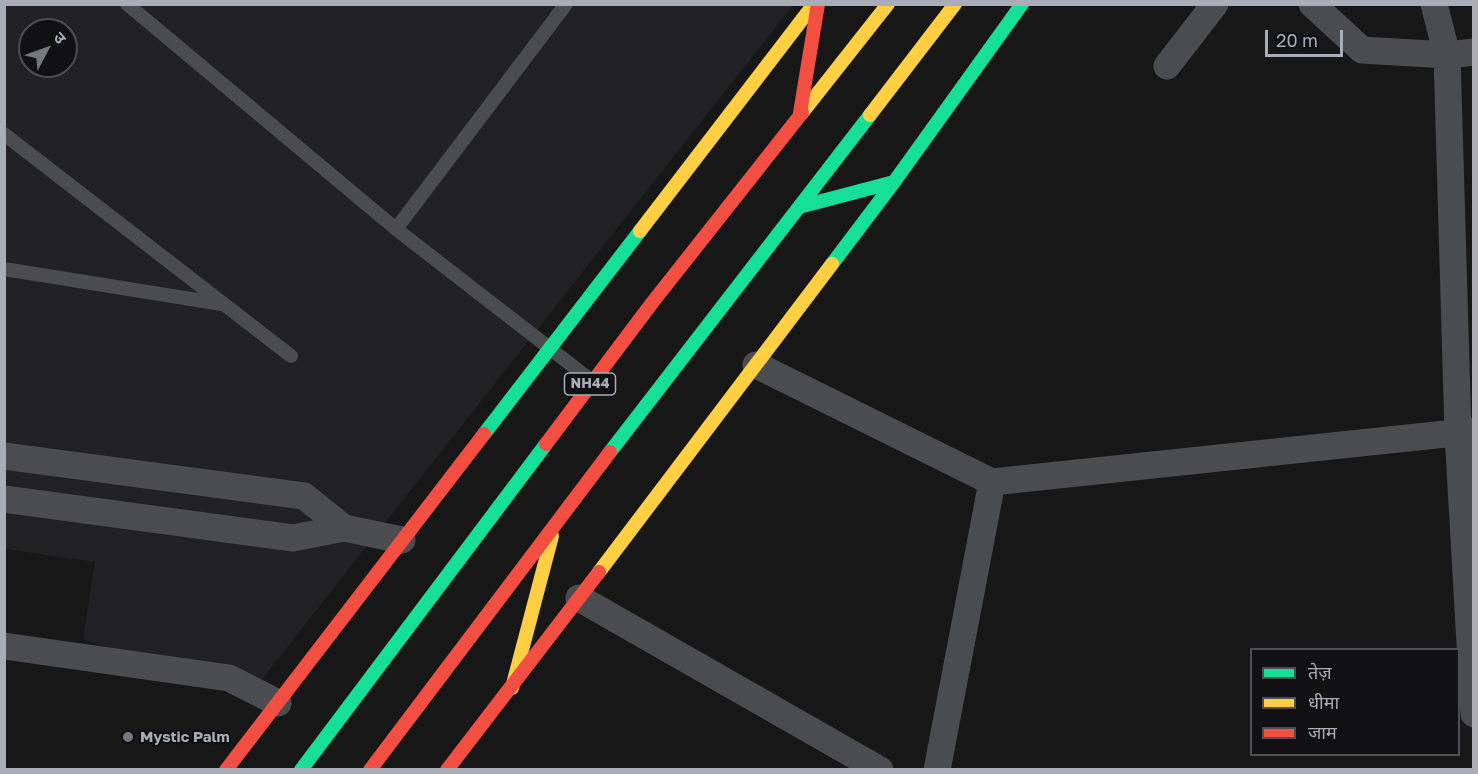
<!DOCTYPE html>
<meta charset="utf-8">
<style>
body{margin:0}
#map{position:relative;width:1478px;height:774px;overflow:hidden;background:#171717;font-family:"Golos Text","Noto Sans Devanagari",sans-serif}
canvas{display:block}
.frame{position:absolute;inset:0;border:6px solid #a8adb8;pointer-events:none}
.legend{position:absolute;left:1250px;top:648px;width:210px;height:108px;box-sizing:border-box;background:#111113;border:2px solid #4d4f55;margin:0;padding:8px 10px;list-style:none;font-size:18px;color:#a8adb8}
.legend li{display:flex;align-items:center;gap:12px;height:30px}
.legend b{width:30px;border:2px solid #4d4f55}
.north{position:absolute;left:18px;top:18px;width:60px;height:60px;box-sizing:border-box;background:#111113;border:2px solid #4d4f55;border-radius:50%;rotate:49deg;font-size:16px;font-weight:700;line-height:24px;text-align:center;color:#a8adb8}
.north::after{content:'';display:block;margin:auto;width:21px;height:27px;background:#757880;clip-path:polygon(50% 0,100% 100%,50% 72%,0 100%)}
.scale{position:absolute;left:1265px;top:30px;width:78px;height:27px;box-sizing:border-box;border:3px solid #a8adb8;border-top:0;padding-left:8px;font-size:18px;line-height:21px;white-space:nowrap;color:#a8adb8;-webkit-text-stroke:4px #111113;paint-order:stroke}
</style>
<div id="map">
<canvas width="1478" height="774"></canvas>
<div class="frame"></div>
<ul class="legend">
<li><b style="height:8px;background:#16e098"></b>तेज़</li>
<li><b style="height:8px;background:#ffcf43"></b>धीमा</li>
<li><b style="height:8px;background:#f24e42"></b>जाम</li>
</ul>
<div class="north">उ</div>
<div class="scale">20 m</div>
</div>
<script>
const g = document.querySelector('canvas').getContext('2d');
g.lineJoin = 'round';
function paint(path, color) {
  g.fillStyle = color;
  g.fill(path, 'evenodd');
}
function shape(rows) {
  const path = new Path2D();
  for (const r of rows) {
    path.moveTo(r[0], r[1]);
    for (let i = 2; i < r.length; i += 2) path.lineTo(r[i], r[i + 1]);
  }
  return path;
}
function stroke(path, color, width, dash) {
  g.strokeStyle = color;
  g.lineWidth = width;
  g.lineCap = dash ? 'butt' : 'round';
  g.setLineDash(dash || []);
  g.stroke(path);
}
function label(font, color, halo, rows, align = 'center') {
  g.font = font + ' "Golos Text",sans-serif';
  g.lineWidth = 4.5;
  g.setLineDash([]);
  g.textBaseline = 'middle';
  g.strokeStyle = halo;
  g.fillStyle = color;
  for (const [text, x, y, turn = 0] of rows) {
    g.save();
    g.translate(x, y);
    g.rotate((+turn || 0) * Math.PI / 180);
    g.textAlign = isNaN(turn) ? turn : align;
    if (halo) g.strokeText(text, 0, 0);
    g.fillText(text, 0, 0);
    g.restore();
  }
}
const built = shape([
 [4,5,793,5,248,697,83,639,95,562,5,549],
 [30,30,66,30,66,66,30,66]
]);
const lane = shape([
 [127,4,396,229,592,381],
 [4,134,291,356],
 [396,229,566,4],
 [4,269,222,304]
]);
const street = shape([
 [1312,4,1362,50,1447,55,1474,52],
 [1434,4,1447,55,1458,433,1474,714],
 [1167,66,1215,4],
 [756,365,992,482,1474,431],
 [4,456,304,496,344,528],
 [4,499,293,538,344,528,402,540],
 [579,598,880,770],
 [4,646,229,678,278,703],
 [937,770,992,482]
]);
const fast = shape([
 [799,207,894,182],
 [832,264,894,182,1022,4],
 [484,434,640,231],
 [610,452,870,115],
 [301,770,546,444]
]);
const slow = shape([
 [802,113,888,4],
 [870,115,955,4],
 [640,231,814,4],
 [599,572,832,264],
 [512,688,552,536]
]);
const jam = shape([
 [800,113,818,4],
 [546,444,652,303,802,113],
 [226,770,484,434],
 [370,770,610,452],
 [447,770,599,572]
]);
const markers = [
 [128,737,6,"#757880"]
];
const shields = [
 [590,384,51]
];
const shieldNames = [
 ["NH44",590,384]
];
const poiNames = [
 ["Mystic Palm",140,737]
];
paint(built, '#212123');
stroke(lane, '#4b4c50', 14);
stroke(street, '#4b4c50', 27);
stroke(fast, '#16e098', 14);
stroke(slow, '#ffcf43', 14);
stroke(jam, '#f24e42', 14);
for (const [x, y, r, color] of markers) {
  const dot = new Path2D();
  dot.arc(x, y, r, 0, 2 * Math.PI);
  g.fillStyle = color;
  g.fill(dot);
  stroke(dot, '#111113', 2);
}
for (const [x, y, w] of shields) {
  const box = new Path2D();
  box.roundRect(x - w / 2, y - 11, w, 22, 4.5);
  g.fillStyle = '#111113';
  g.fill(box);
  stroke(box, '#a8adb8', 1.5);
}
label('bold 14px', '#a8adb8', null, shieldNames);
label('bold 15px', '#a8adb8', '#111113', poiNames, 'left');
</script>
